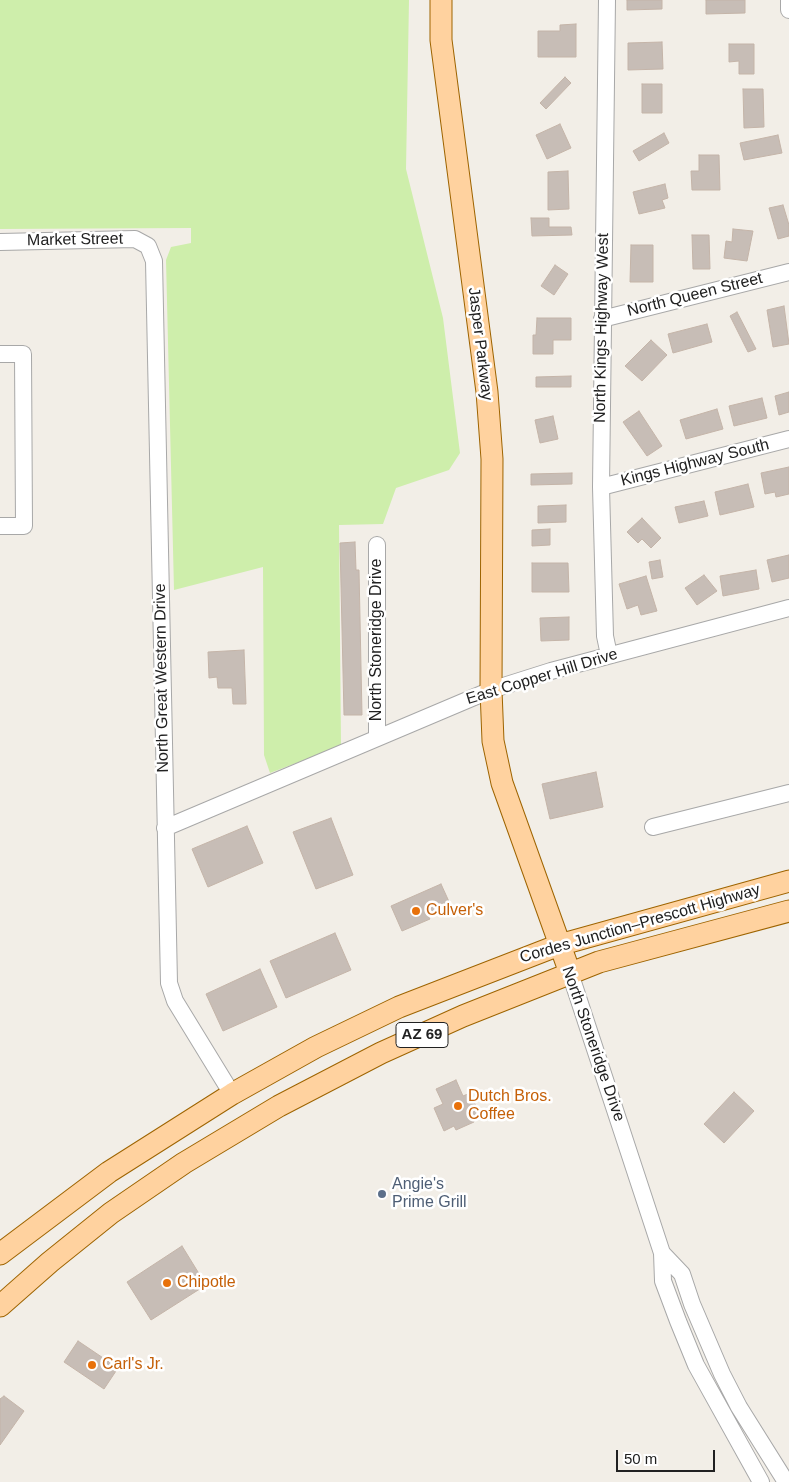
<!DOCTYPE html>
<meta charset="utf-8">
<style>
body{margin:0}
#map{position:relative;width:789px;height:1482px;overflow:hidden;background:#f2eee7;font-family:Helvetica,sans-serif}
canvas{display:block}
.scale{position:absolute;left:616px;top:1450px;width:99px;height:22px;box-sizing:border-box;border:2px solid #212121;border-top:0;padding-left:6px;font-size:15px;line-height:18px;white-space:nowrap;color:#212121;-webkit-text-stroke:4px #fff;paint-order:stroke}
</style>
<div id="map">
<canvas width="789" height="1482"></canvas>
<div class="scale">50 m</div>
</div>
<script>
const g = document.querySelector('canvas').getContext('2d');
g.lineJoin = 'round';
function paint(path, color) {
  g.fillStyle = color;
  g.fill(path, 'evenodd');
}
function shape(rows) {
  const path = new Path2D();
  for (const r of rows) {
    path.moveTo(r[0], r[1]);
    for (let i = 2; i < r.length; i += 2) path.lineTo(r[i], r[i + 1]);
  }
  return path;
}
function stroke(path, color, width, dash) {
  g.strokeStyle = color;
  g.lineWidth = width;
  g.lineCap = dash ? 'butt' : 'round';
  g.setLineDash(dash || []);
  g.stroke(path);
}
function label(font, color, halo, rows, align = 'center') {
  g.font = font + ' Helvetica,sans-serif';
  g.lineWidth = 5;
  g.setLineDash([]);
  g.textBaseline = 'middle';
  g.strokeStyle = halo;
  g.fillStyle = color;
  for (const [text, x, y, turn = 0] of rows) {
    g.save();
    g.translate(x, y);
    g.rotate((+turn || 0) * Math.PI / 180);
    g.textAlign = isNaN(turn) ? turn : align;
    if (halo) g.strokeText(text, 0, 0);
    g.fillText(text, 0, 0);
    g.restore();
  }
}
const grass = shape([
 [0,0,409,0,406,169,443,318,460,453,449,470,396,488,383,524,339,525,341,746,270,773,264,755,263,567,174,590,166,260,171,247,191,243,191,228,0,229]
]);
const building = shape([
 [627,0,662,0,662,9,627,10,627,0],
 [706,0,745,0,745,13,706,14,706,0],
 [576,24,576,57,538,57,538,31,560,31,560,25,576,24],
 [662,42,663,69,628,70,628,43,662,42],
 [729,44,754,44,754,74,739,74,739,61,729,62,729,44],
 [565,77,571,83,546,109,540,103,565,77],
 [642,84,662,84,662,113,642,113,642,84],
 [743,89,763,89,764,127,744,128,743,89],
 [560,124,571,148,547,159,536,135,560,124],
 [664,133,669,143,639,161,633,151,664,133],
 [778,135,782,153,744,160,740,143,778,135],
 [699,155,719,155,720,190,692,190,691,171,699,171,699,155],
 [568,171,569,209,548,210,548,172,568,171],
 [665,184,668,198,662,200,665,208,639,214,633,192,665,184],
 [783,205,789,225,789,236,778,239,769,208,783,205],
 [531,218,549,218,549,227,571,227,572,235,532,236,531,218],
 [733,229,753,231,747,261,724,258,726,241,732,242,733,229],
 [692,235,709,235,710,269,693,269,692,235],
 [631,245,653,245,653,282,630,282,631,245],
 [555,265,568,274,554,295,541,286,555,265],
 [784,306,789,344,773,347,767,310,784,306],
 [737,312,756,349,748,352,730,316,737,312],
 [537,318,571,318,571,340,553,340,553,354,533,354,533,335,536,335,537,318],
 [707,324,712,342,673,353,668,334,707,324],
 [651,340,667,355,642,381,625,366,651,340],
 [571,376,571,387,536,387,536,377,571,376],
 [789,392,789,412,779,415,775,396,789,392],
 [762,398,767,418,734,426,729,406,762,398],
 [717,409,723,429,686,439,680,420,717,409],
 [639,411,662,446,647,456,623,422,639,411],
 [553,416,558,439,540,443,535,420,553,416],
 [789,467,789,494,776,497,775,492,765,494,761,473,789,467],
 [572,473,572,484,531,485,531,474,572,473],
 [748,484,754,507,720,515,715,492,748,484],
 [704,501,708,516,679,523,675,507,704,501],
 [566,505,566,522,538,523,538,506,566,505],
 [642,518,661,538,651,548,642,539,638,543,627,532,642,518],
 [550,529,550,545,532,546,532,530,550,529],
 [355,542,356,570,359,570,362,715,344,715,340,543,355,542],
 [789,555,789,578,772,582,767,560,789,555],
 [660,560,663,577,652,579,649,562,660,560],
 [532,563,568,563,569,592,532,592,532,563],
 [756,570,759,589,723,596,720,576,756,570],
 [704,575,717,591,697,605,685,588,704,575],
 [646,576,657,611,641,615,638,605,627,609,619,584,646,576],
 [569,617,569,640,541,641,540,618,569,617],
 [244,650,246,704,233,704,232,688,218,688,217,677,209,678,208,652,244,650],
 [596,772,603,807,550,819,542,784,596,772],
 [331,818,353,875,316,889,293,832,331,818],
 [247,826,263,863,208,887,192,849,247,826],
 [441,884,451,906,428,916,430,919,402,931,391,906,441,884],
 [335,933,351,970,286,998,270,961,335,933],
 [260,969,277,1007,223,1031,206,994,260,969],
 [456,1080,463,1096,470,1093,480,1115,473,1118,474,1122,456,1130,454,1126,444,1131,434,1108,443,1104,436,1089,456,1080],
 [734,1092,754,1111,724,1143,704,1124,734,1092],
 [182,1246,206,1285,151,1320,127,1282,182,1246],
 [78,1341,118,1368,104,1389,64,1362,78,1341],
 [4,1396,24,1411,0,1445,0,1399,4,1396]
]);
const minor = shape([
 [607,0,601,487,605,636,609,655],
 [789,0,789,10],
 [0,242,135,239,148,246,154,261,169,983,175,1001,232,1094],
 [602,319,789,272],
 [0,354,23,354,24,526,0,526],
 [601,487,789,439],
 [377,545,377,736],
 [653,827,789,793],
 [165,828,491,690,551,671,789,608],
 [570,973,662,1253,663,1281,678,1321,696,1365,761,1482],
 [662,1253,682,1274,692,1304,722,1374,739,1407,786,1482]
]);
const major = shape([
 [441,0,441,40,487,392,492,459,491,690,493,741,502,783,570,973],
 [0,1254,109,1172,232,1094,316,1047,399,1007,559,945,789,881],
 [0,1306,50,1262,111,1213,184,1163,279,1106,381,1053,463,1016,599,962,789,911]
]);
const markers = [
 [416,911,5,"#e8710a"],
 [458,1106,5,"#e8710a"],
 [382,1194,5,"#5c6f8a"],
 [167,1283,5,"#e8710a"],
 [92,1365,5,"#e8710a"]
];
const shields = [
 [422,1035,52]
];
const shieldNames = [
 ["AZ 69",422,1035]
];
const streetNames = [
 ["Market Street",75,240,-1],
 ["North Queen Street",695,295,-14],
 ["North Kings Highway West",602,328,-89],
 ["Jasper Parkway",480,344,83],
 ["Kings Highway South",695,463,-14],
 ["North Stoneridge Drive",377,640,-90],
 ["East Copper Hill Drive",542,677,-17],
 ["North Great Western Drive",162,678,-91],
 ["Cordes Junction–Prescott Highway",640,924,-16],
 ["North Stoneridge Drive",593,1044,71]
];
const foodNames = [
 ["Culver's",426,911],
 ["Dutch Bros.",468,1097],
 ["Coffee",468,1115],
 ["Chipotle",177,1283],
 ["Carl's Jr.",102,1365]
];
const serviceNames = [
 ["Angie's",392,1185],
 ["Prime Grill",392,1203]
];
paint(grass, '#ceeeab');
paint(building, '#c7bdb6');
stroke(building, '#c4b4a8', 1);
stroke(minor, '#a8a8a8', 18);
stroke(major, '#9e6400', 23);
stroke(minor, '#fff', 16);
stroke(major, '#ffd29f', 21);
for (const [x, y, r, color] of markers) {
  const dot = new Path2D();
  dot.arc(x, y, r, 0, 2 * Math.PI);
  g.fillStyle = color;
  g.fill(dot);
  stroke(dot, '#fff', 2);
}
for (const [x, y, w] of shields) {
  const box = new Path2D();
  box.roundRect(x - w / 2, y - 12.5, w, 25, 4);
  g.fillStyle = '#fff';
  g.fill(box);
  stroke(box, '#212121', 1);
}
label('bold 15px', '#212121', null, shieldNames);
label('16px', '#212121', '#fff', streetNames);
label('16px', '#c56008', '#fff', foodNames, 'left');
label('16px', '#4e5e75', '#fff', serviceNames, 'left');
</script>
